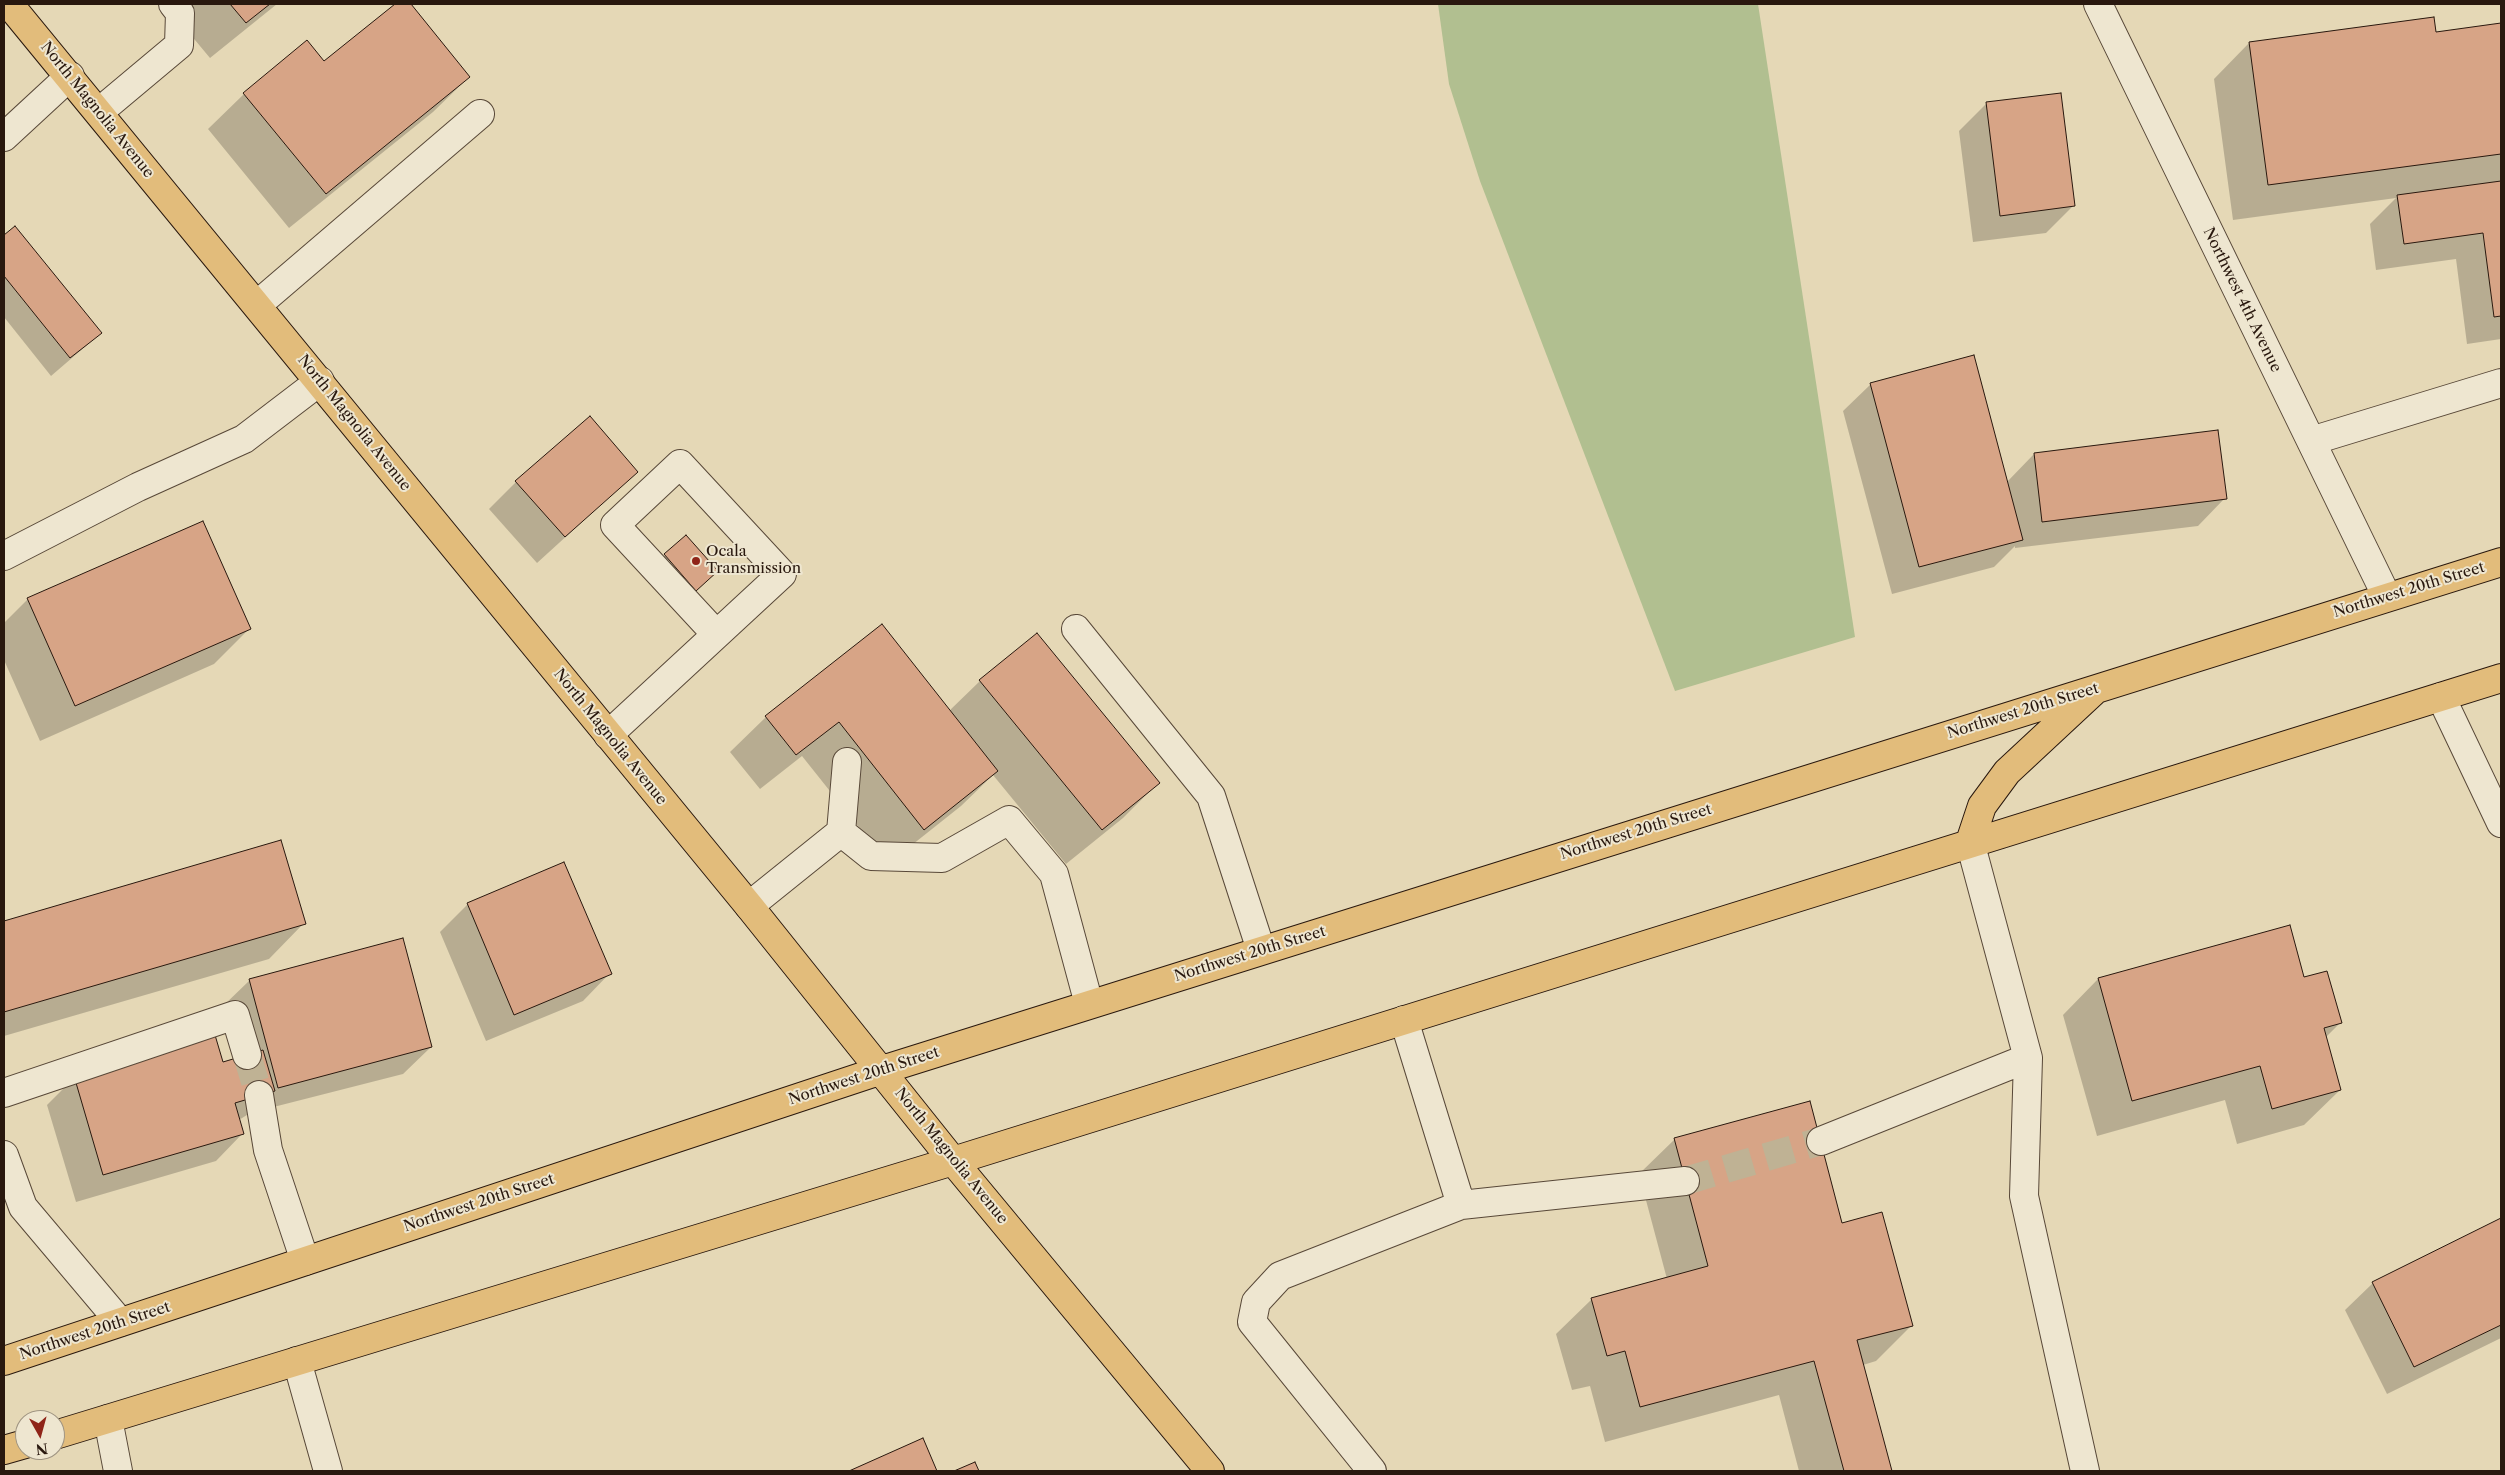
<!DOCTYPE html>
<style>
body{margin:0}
#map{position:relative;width:2505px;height:1475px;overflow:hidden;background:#e5d8b6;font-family:"Libre Caslon Text",serif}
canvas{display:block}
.frame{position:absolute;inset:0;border:5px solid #29180e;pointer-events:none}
.north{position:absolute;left:15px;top:1410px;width:50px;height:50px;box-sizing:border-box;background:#eee6d0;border:1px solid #9f9482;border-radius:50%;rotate:173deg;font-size:14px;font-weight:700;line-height:20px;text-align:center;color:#29180e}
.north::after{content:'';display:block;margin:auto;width:18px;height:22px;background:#8f2418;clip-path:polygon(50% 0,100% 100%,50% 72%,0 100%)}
</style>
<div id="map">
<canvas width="2505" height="1475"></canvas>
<div class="frame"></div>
<div class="north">N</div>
</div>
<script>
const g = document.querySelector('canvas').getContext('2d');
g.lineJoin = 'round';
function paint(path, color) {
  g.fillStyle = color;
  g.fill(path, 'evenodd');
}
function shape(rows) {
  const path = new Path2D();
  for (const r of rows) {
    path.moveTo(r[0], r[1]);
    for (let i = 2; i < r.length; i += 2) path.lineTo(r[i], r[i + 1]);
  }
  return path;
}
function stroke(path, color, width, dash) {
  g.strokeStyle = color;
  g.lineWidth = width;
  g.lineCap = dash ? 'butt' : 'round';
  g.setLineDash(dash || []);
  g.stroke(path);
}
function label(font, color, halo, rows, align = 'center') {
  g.font = font + ' "Libre Caslon Text",serif';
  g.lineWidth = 4;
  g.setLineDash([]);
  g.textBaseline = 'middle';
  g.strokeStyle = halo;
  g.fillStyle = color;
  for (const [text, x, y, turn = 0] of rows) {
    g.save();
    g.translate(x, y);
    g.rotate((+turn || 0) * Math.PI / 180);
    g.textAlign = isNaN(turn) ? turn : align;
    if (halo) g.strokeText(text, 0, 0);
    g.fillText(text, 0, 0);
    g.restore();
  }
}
const green = shape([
 [1438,4,1758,4,1855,637,1675,691,1480,181,1449,84]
]);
const shadow = shape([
 [165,4,277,4,210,58],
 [397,4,409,4,469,77,433,112,289,228,208,129,244,94,307,42,324,63],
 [2501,25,2501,339,2467,344,2456,259,2376,270,2370,224,2396,198,2233,220,2214,79,2249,43,2435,33],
 [1987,103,2073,206,2046,233,1973,242,1959,131],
 [15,228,101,333,51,376,4,317,4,237],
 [1871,384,2006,483,2034,454,2225,498,2198,526,2015,548,2015,546,1994,567,1892,594,1843,411],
 [637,472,537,563,489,509,516,482],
 [686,537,707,580,686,599,656,564],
 [28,599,250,628,214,664,40,741,4,660,4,623],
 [882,626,949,711,980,681,1158,783,1123,818,1066,864,993,775,961,806,888,864,802,756,760,789,730,752,766,717],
 [280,842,304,923,269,959,4,1036,4,923],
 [468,904,610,973,583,1001,486,1041,440,932],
 [2098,979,2303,979,2340,1023,2325,1038,2340,1090,2304,1125,2237,1144,2225,1100,2097,1136,2063,1015],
 [250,980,431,1047,403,1074,250,1113,239,1120,243,1133,216,1161,76,1202,47,1105,75,1077,222,1064,236,1060,222,1007],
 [1675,1139,1841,1224,1911,1326,1876,1361,1863,1365,1891,1471,1799,1471,1779,1395,1605,1442,1590,1386,1572,1390,1556,1334,1592,1299,1667,1279,1639,1174],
 [2501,1220,2501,1338,2387,1394,2345,1310,2373,1283],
 [922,1440,936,1471,852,1471]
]);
const building = shape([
 [230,4,270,4,246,23,230,4],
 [395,4,411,4,470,77,326,194,243,93,307,40,324,61,395,4],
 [2434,17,2436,32,2501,23,2501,154,2268,185,2249,42,2434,17],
 [2061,93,2075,206,2000,216,1986,102,2061,93],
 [2501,181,2501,316,2494,317,2483,233,2404,244,2397,195,2501,181],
 [15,226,102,333,70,358,4,276,4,235,15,226],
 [1974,355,2023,540,1919,567,1870,383,1974,355],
 [590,416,638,472,565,537,515,481,590,416],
 [2218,430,2227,499,2042,522,2034,453,2218,430],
 [203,521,251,629,75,706,27,598,203,521],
 [686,535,718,571,696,591,664,554,686,535],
 [882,624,998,771,924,830,839,722,796,755,765,716,882,624],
 [1037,633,1160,783,1102,830,979,680,1037,633],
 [281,840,306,924,4,1012,4,921,281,840],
 [564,862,612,974,514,1015,467,903,564,862],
 [2290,925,2304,977,2327,971,2342,1023,2324,1028,2341,1090,2272,1109,2260,1066,2132,1101,2098,978,2290,925],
 [403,938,432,1047,278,1088,249,979,403,938],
 [215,1035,223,1062,263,1050,275,1091,235,1103,244,1134,103,1175,74,1076,215,1035],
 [1810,1101,1842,1223,1882,1212,1913,1326,1857,1340,1892,1471,1844,1471,1814,1361,1640,1407,1625,1351,1607,1356,1591,1298,1708,1266,1674,1138,1810,1101],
 [2501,1218,2501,1325,2414,1367,2372,1282,2501,1218],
 [923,1438,937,1471,849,1471,923,1438],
 [975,1462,979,1471,954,1471,975,1462]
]);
const minorTunnel = shape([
 [247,1055,259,1095],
 [1685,1181,1821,1141]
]);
const minor = shape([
 [2098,4,2387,597],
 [99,112,179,45,180,13,173,4],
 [4,137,70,76],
 [257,305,480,114],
 [2311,441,2501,383],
 [4,556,138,487,244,439,320,381],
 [1076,629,1211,796,1261,950],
 [2441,697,2501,823],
 [608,735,782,574,680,464,615,525,716,634],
 [841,832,847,762],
 [1970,842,2028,1058,2024,1196,2085,1471],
 [749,906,841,832,871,856,942,858,1009,820,1054,874,1089,1004],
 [4,1093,235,1015,247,1055],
 [259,1095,268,1150,305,1261],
 [1821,1141,2028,1058],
 [4,1155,23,1207,120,1322],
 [1461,1205,1685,1181],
 [297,1361,328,1471],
 [108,1419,118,1471],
 [1372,1471,1252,1322,1256,1302,1280,1276,1461,1205,1404,1020]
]);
const major = shape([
 [9,4,749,906,953,1161,1210,1471],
 [1970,842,1982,806,2007,772,2094,691],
 [4,1361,882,1070,2501,562],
 [55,1435,953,1161,2501,678],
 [4,1450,25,1444]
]);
const markers = [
 [696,561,5,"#8f2418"]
];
const streetNames = [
 ["North Magnolia Avenue",97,110,51],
 ["Northwest 4th Avenue",2242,300,64],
 ["North Magnolia Avenue",354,423,51],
 ["Northwest 20th Street",2409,590,-17],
 ["Northwest 20th Street",2023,711,-17],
 ["North Magnolia Avenue",610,737,51],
 ["Northwest 20th Street",1636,832,-17],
 ["Northwest 20th Street",1250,954,-17],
 ["Northwest 20th Street",864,1076,-18],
 ["North Magnolia Avenue",951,1156,51],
 ["Northwest 20th Street",479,1203,-18],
 ["Northwest 20th Street",95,1331,-18]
];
const poiNames = [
 ["Ocala",706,552],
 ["Transmission",706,569]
];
paint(green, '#b1bf90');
paint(shadow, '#0003');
paint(building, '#d7a486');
stroke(building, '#29180e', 1);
stroke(minorTunnel, '#bfb294', 28, [28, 14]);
stroke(minor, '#584838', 30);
stroke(major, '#29180e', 30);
stroke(minor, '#eee6d0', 28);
stroke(major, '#e2bc7b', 28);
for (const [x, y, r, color] of markers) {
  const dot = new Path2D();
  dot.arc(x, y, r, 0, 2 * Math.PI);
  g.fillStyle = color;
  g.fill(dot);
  stroke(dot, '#eee6d0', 2);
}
label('15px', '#29180e', '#eee6d0', streetNames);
label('15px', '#29180e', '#eee6d0', poiNames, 'left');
</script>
